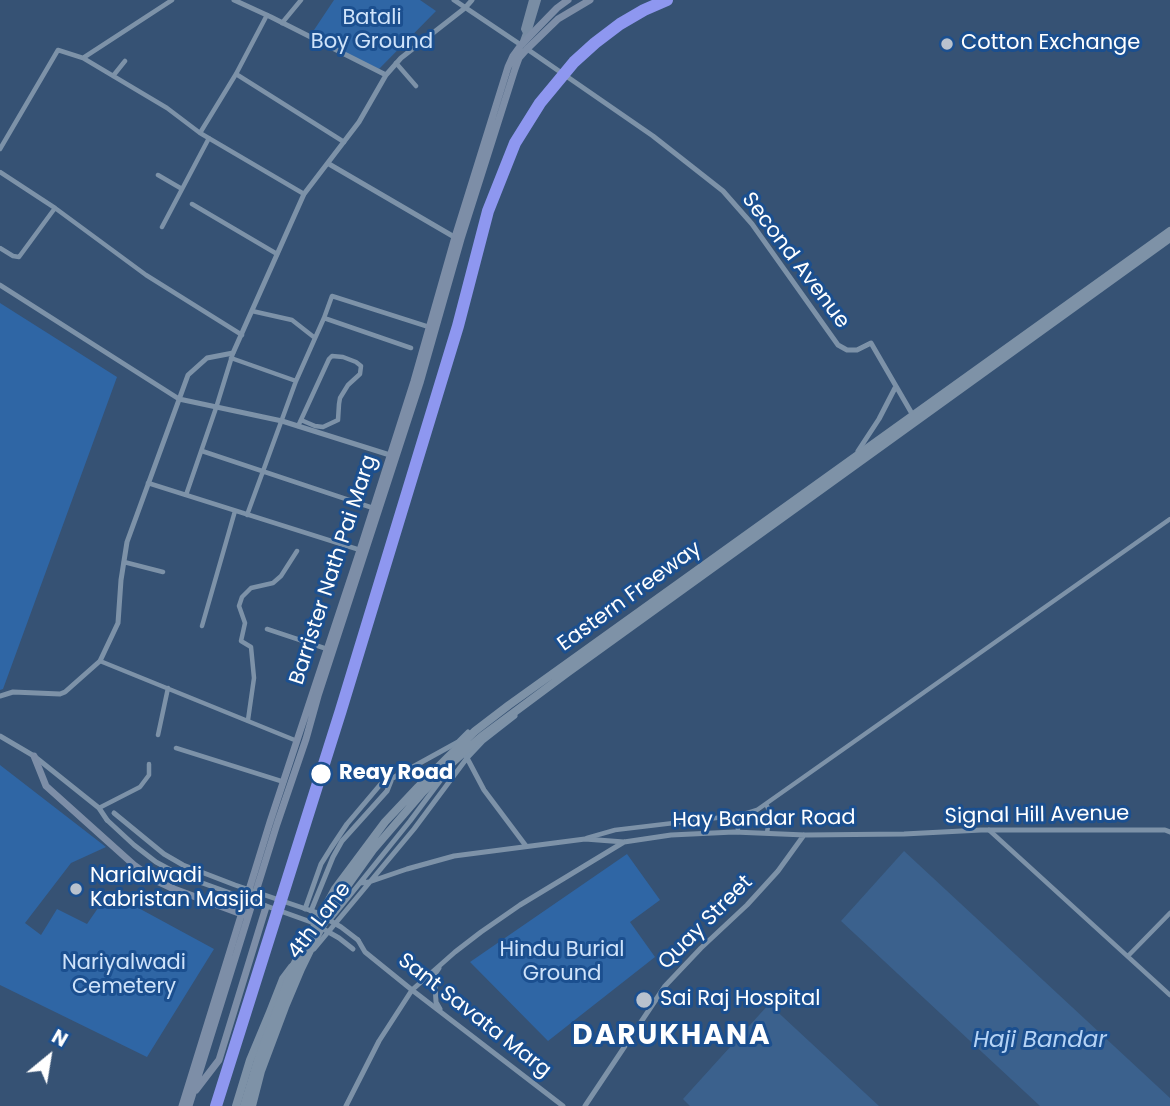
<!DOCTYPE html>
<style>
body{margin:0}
#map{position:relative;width:1170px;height:1106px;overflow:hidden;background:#365274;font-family:Poppins,sans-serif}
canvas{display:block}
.north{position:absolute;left:14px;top:1022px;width:70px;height:70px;-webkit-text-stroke:5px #1b4f8f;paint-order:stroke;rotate:30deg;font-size:19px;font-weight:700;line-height:28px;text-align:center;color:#fff}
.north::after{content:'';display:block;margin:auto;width:24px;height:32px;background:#fff;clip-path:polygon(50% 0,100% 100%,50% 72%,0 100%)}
</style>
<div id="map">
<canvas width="1170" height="1106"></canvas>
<div class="north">N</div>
</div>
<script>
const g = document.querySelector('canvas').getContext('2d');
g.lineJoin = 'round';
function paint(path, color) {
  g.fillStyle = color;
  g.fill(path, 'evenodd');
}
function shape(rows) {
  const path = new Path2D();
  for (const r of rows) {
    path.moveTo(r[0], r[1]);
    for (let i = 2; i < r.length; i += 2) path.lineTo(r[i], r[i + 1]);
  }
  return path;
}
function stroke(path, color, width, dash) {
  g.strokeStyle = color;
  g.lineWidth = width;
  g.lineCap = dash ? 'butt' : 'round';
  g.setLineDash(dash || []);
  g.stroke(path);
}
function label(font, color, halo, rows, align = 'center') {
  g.font = font + ' Poppins,sans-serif';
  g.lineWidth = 6;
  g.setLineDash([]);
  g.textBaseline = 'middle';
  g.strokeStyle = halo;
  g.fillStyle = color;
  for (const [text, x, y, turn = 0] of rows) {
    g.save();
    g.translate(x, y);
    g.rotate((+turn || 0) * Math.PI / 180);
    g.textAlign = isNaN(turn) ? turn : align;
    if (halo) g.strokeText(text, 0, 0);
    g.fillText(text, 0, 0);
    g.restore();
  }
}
const green = shape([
 [334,0,420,0,436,11,379,69,310,36],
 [0,303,117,377,3,689,0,690],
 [0,765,106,847,71,863,25,923,41,935,57,909,87,924,109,892,214,949,147,1057,0,985],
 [627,854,660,900,630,922,655,957,548,1041,470,962]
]);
const water = shape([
 [904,851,1170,1098,1170,1106,1040,1106,841,921],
 [769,1004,879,1106,690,1106,683,1099]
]);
const minor = shape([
 [282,23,301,0],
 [83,58,167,108,200,133,304,194],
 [396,63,416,86],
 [236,74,344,142],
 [113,76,125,61],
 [200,133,236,74,267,15],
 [0,149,58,50,83,58,172,0],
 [0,172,55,208],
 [158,175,182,189],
 [192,204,277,254],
 [162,227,209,138],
 [0,248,13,256,19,257,55,208,146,275,242,335],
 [252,311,292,320,315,338],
 [324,318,411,348],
 [231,358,296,381],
 [298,426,300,422,329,359,332,356,343,357,356,362,361,366,360,374,348,385,340,398,339,404,338,420,323,427,315,426,301,420],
 [202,451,373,508],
 [148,483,360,550],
 [186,495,216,408,233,353],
 [247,515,296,381,324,318,332,296,429,327],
 [124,562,163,572],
 [202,626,235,511],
 [267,629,327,649],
 [100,661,297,741],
 [248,720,254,678,251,647,241,641,245,623,239,606,242,597,251,588,273,583,281,576,297,551],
 [158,735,168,688],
 [176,748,284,782],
 [766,804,770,812,767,833],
 [99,808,140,787,149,775,149,764],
 [737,815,738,832],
 [989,830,1170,995],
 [587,838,615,830,741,815,757,810,1170,519],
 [1128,956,1170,913]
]);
const tertiary = shape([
 [234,0,271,17,386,75],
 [454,0,521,45],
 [527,49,653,136,723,191,752,224,838,345,847,350,857,350,871,343,911,412],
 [329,164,456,238],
 [0,285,179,399,282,421,393,456],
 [858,451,879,419,895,388],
 [0,696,13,692,60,694,65,692,100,661,118,623,121,580,127,542,188,375,207,358,233,353,304,194,359,122,386,75,401,58,465,8,472,0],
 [0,736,34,756,99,808,107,820],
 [466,756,484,790,526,846],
 [360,883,369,882,407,869,454,856,585,839,624,842,671,835,734,832,805,835,904,834,981,830,1165,830,1170,832],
 [305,909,321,864,331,848,347,824,380,785,458,742,468,732],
 [311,911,333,857,342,841,387,791,391,781],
 [330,920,410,821,443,777],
 [358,940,365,952,412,990,563,1106],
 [314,949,414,829,467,758,483,741,515,716],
 [439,968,435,974,435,985,436,1002,440,1009],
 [346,1106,379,1041,412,990,455,952,481,932,520,905,624,842],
 [585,1106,665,986,701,948,747,905,778,871,804,835]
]);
const secondary = shape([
 [526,33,524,29,532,0],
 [522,44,526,33,529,30,538,0]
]);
const primary = shape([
 [34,756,46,786,134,865,157,881,174,889,247,916],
 [196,1090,219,1060,266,907],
 [182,1106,270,822,360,550,414,381,455,237,508,67,513,56,521,45,557,8,568,0],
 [189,1106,277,824,306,739,318,696,420,383,461,239,515,69,519,58,527,49,558,19,590,0]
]);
const motorway = shape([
 [236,1106,250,1060,270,1012,283,979,292,967]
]);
const tertiaryBridge = shape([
 [114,813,164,854,183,865,235,885,315,912,341,927,358,940],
 [107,820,134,845,156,862,180,875,311,922,339,938,353,949]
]);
const motorwayBridge = shape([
 [244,1106,258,1060,294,965,335,889,385,822,418,787,448,757,475,731,509,705,1170,231],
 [252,1106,261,1071,285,1007,301,969,320,930,343,892,373,850,423,792,453,762,481,737,567,673,1170,238]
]);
const rail1 = shape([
 [216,1106,341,710,458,326,488,211,515,143,540,103,574,62,595,43,620,24,644,10,667,0]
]);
const markers = [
 [947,44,7,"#b9c2ce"],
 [321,774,11,"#fff"],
 [76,889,7,"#b9c2ce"],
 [644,1000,9,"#b9c2ce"]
];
const parkNames = [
 ["Batali",372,19],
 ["Boy Ground",372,43],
 ["Hindu Burial",562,951],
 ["Ground",562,975],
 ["Nariyalwadi",124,964],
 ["Cemetery",124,988]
];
const poiNames = [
 ["Cotton Exchange",961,44],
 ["Narialwadi",90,877],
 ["Kabristan Masjid",90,901],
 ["Sai Raj Hospital",660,1000]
];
const streetNames = [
 ["Second Avenue",795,261,53],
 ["Barrister Nath Pai Marg",334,570,-72],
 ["Eastern Freeway",630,597,-36],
 ["Signal Hill Avenue",1037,816,-1],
 ["Hay Bandar Road",764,820,-1],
 ["4th Lane",320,921,-53],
 ["Quay Street",706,923,-45],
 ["Sant Savata Marg",474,1016,38]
];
const stopNames = [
 ["Reay Road",339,774]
];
const waterNames = [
 ["Haji Bandar",1040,1041]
];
const districtNames = [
 ["DARUKHANA",672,1037]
];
paint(green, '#2f66a5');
paint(water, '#3b618d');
stroke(minor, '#7d92a8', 4.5);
stroke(tertiary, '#7d92a8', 5);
stroke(secondary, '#798da4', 6);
stroke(primary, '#7d8ea7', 7);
stroke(motorway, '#7e92a7', 8);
stroke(tertiaryBridge, '#7d92a8', 5);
stroke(motorwayBridge, '#7e92a7', 8);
stroke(rail1, '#8e97f0', 12);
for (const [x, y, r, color] of markers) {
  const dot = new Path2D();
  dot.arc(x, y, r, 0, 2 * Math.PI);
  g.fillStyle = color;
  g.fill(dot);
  stroke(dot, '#1b4f8f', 2.5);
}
label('21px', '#cfe3fa', '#1b4f8f', parkNames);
label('21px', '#fff', '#1b4f8f', poiNames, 'left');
label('21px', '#fff', '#1b4f8f', streetNames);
label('bold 21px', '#fff', '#1b4f8f', stopNames, 'left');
label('italic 23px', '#b5d3f5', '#1b4f8f', waterNames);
g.letterSpacing = '2px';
label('bold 28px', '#fff', '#1b4f8f', districtNames);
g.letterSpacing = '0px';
</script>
